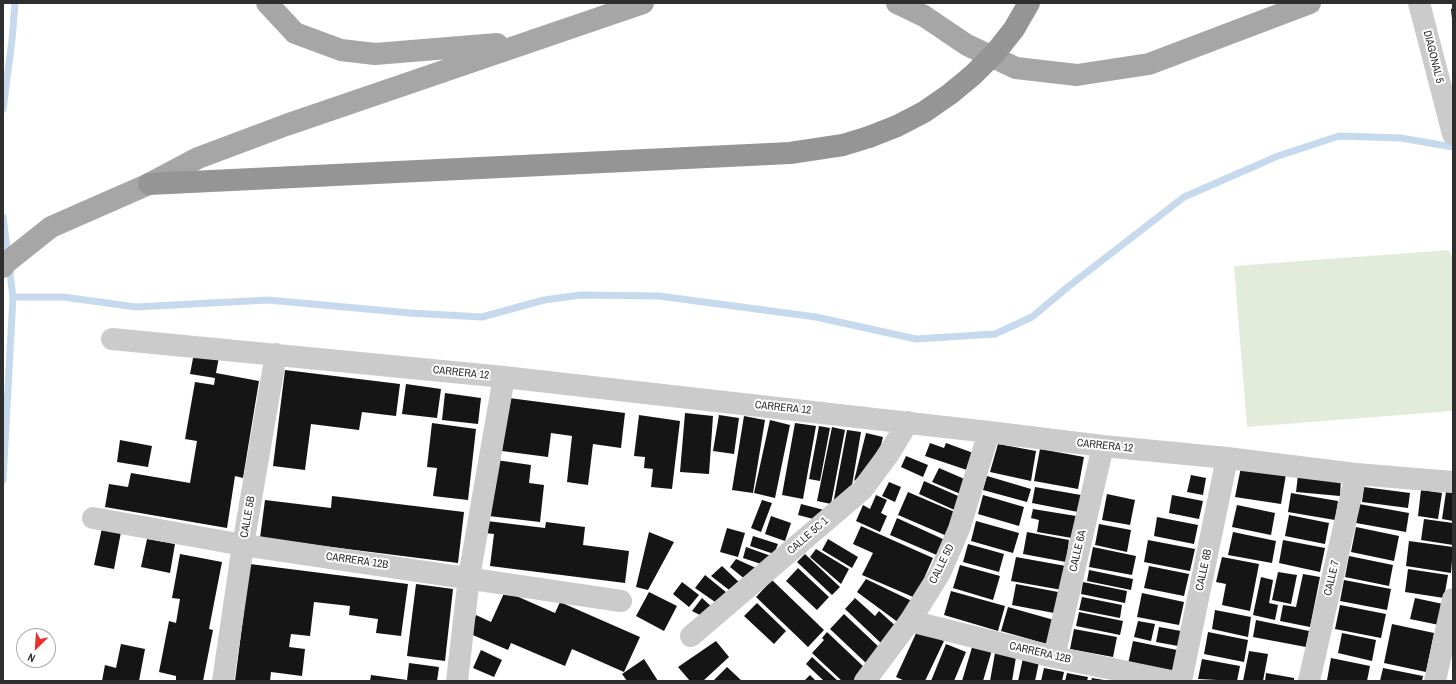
<!DOCTYPE html>
<style>
body{margin:0}
#map{position:relative;width:1456px;height:684px;overflow:hidden;background:#fff;font-family:"Archivo Narrow",sans-serif}
canvas{display:block}
.frame{position:absolute;inset:0;border:4px solid #2e2e2e;pointer-events:none}
.north{position:absolute;left:16px;top:628px;width:40px;height:40px;box-sizing:border-box;background:#fff;border:1px solid #ababab;border-radius:50%;rotate:205deg;font-size:11px;font-weight:700;line-height:16px;text-align:center;color:#2e2e2e}
.north::after{content:'';display:block;margin:auto;width:14px;height:18px;background:#eb2f2a;clip-path:polygon(50% 0,100% 100%,50% 72%,0 100%)}
</style>
<div id="map">
<canvas width="1456" height="684"></canvas>
<div class="frame"></div>
<div class="north">N</div>
</div>
<script>
const g = document.querySelector('canvas').getContext('2d');
g.lineJoin = 'round';
function paint(path, color) {
  g.fillStyle = color;
  g.fill(path, 'evenodd');
}
function shape(rows) {
  const path = new Path2D();
  for (const r of rows) {
    path.moveTo(r[0], r[1]);
    for (let i = 2; i < r.length; i += 2) path.lineTo(r[i], r[i + 1]);
  }
  return path;
}
function stroke(path, color, width, dash) {
  g.strokeStyle = color;
  g.lineWidth = width;
  g.lineCap = dash ? 'butt' : 'round';
  g.setLineDash(dash || []);
  g.stroke(path);
}
function label(font, color, halo, rows, align = 'center') {
  g.font = font + ' "Archivo Narrow",sans-serif';
  g.lineWidth = 4;
  g.setLineDash([]);
  g.textBaseline = 'middle';
  g.strokeStyle = halo;
  g.fillStyle = color;
  for (const [text, x, y, turn = 0] of rows) {
    g.save();
    g.translate(x, y);
    g.rotate((+turn || 0) * Math.PI / 180);
    g.textAlign = isNaN(turn) ? turn : align;
    if (halo) g.strokeText(text, 0, 0);
    g.fillText(text, 0, 0);
    g.restore();
  }
}
const green = shape([
 [1449,250,1453,260,1453,411,1247,427,1234,266]
]);
const stream = shape([
 [3,109,12,40,15,3],
 [3,217,13,297,3,480],
 [13,297,63,297,136,307,268,300,410,313,482,317,544,300,580,295,659,296,816,317,916,339,995,334,1032,317,1069,286,1184,197,1278,156,1339,136,1401,138,1453,147]
]);
const building = shape([
 [1453,8,1453,19,1452,19,1451,9],
 [194,353,219,357,216,373,259,381,243,478,235,476,227,528,105,507,109,484,128,487,131,473,190,483,197,441,185,439,195,382,214,385,215,378,190,374],
 [285,370,400,384,396,416,362,412,359,430,311,424,305,470,273,466],
 [406,384,441,389,437,418,402,414],
 [445,393,481,398,478,424,442,420],
 [509,398,625,413,621,448,593,444,588,485,567,482,572,436,551,433,548,457,502,451],
 [685,413,713,416,709,474,680,472],
 [639,415,680,421,672,489,651,487,653,469,644,468,645,457,634,456],
 [719,415,739,418,734,454,713,451],
 [744,416,765,420,753,493,732,490],
 [770,420,790,425,775,498,754,493],
 [432,423,476,429,468,500,433,496,437,468,427,467],
 [795,423,816,426,803,499,782,495],
 [819,426,830,428,820,481,809,479],
 [832,427,845,430,831,504,817,501],
 [847,430,861,432,851,491,833,504],
 [866,433,883,437,881,445,863,474,854,481],
 [120,440,152,446,148,467,117,462],
 [930,443,944,448,946,443,976,454,970,471,925,456],
 [998,444,1036,451,1031,481,990,472],
 [1040,449,1084,457,1078,489,1034,481],
 [906,456,928,465,923,477,901,467],
 [496,460,531,465,529,483,544,485,540,522,489,516],
 [1241,467,1286,474,1281,504,1235,497],
 [939,468,969,481,963,495,932,482],
 [1191,475,1206,478,1203,495,1187,492],
 [1298,475,1341,479,1340,496,1296,492],
 [987,476,1031,489,1027,502,983,490],
 [924,481,965,499,959,512,919,494],
 [889,482,901,487,895,502,882,496],
 [1035,487,1081,495,1078,512,1032,503],
 [1364,487,1410,493,1408,508,1362,502],
 [1421,490,1442,493,1438,519,1418,516],
 [908,492,957,513,947,536,898,515],
 [1446,492,1453,493,1453,521,1442,519],
 [1291,493,1338,501,1335,520,1288,512],
 [1107,494,1135,500,1130,525,1102,520],
 [876,495,887,500,881,513,887,516,880,532,856,521,863,505,870,509],
 [983,495,1024,507,1019,526,978,514],
 [1172,495,1203,501,1199,519,1169,513],
 [332,496,464,512,458,563,260,538,265,500,331,508],
 [762,500,772,503,761,532,751,528],
 [801,504,824,510,821,521,798,515],
 [1359,504,1409,513,1406,532,1356,523],
 [1237,505,1275,513,1271,535,1232,527],
 [1033,509,1076,516,1072,538,1037,532,1039,520,1031,518],
 [1289,515,1329,523,1325,544,1285,536],
 [771,516,791,523,785,541,765,534],
 [1157,517,1198,525,1194,544,1154,536],
 [897,518,945,540,939,556,890,535],
 [1424,519,1453,523,1453,545,1421,540],
 [487,521,545,528,546,522,585,527,583,545,629,551,625,583,490,566,494,534,485,533],
 [976,521,1019,533,1013,553,971,541],
 [1099,524,1131,530,1127,552,1095,545],
 [861,526,933,558,925,576,920,600,862,575,873,553,853,544],
 [1356,527,1399,536,1394,561,1351,552],
 [102,528,121,532,114,569,94,565],
 [727,528,745,533,738,557,720,552],
 [649,532,674,542,648,590,636,587],
 [1027,532,1069,540,1066,562,1023,554],
 [1233,532,1276,541,1272,563,1228,555],
 [753,536,778,544,774,554,750,546],
 [147,539,175,544,170,573,141,567],
 [828,539,858,557,852,568,822,550],
 [1148,540,1195,549,1190,571,1144,562],
 [1283,540,1325,548,1320,572,1279,563],
 [1409,541,1453,547,1451,573,1406,566],
 [968,544,1004,554,999,572,963,562],
 [746,547,771,556,767,566,743,558],
 [1093,547,1136,556,1132,575,1089,567],
 [816,549,849,569,841,584,810,557],
 [180,554,222,562,209,629,213,630,203,681,176,681,176,676,159,672,169,621,176,623,180,599,172,598],
 [805,554,840,587,832,595,797,562],
 [1349,556,1393,565,1389,586,1345,577],
 [1016,557,1066,566,1062,590,1011,581],
 [1222,557,1259,564,1250,611,1222,605,1226,584,1216,582],
 [736,559,756,568,746,580,730,567],
 [250,564,408,584,401,636,376,633,378,619,349,615,350,606,314,602,310,636,291,634,289,647,305,649,302,676,271,672,270,681,235,681],
 [960,565,1000,576,993,600,953,588],
 [722,566,742,585,733,593,711,576],
 [1149,566,1189,574,1184,596,1144,588],
 [798,568,829,597,817,610,786,581],
 [1408,569,1448,575,1444,598,1405,592],
 [1089,570,1133,579,1131,590,1087,581],
 [1278,572,1297,575,1291,604,1272,600],
 [1303,574,1320,577,1310,627,1280,621,1283,605,1296,607],
 [705,575,732,597,718,604,695,588],
 [1261,577,1273,580,1269,603,1278,605,1275,620,1253,615],
 [866,579,912,601,899,623,857,592],
 [772,580,824,630,808,647,756,597],
 [1344,580,1391,589,1387,610,1340,601],
 [682,582,699,595,689,607,673,594],
 [1083,582,1127,591,1125,603,1081,594],
 [416,584,453,589,445,661,407,656],
 [1016,584,1058,592,1054,613,1012,605],
 [505,591,555,613,560,602,640,637,624,672,572,649,565,666,511,643,508,650,468,633,476,615,491,622],
 [951,591,1005,606,998,631,944,615],
 [649,592,677,606,664,631,636,616],
 [1142,593,1184,602,1179,625,1137,617],
 [1082,597,1122,605,1120,618,1079,610],
 [702,598,713,608,702,616,692,611],
 [855,598,875,616,879,611,899,629,883,645,845,609],
 [1415,598,1443,604,1439,625,1410,619],
 [757,603,786,631,774,644,744,616],
 [1340,605,1386,614,1381,638,1335,629],
 [1008,607,1054,620,1047,644,1001,631],
 [1215,610,1251,617,1248,637,1212,629],
 [1079,612,1123,621,1120,635,1076,626],
 [844,614,880,648,866,663,830,629],
 [1256,620,1309,631,1306,647,1253,637],
 [1138,621,1155,624,1151,641,1134,637],
 [1392,624,1434,633,1426,672,1384,663],
 [1159,627,1181,631,1178,646,1156,642],
 [918,629,944,641,925,681,905,681,896,677],
 [1074,629,1117,637,1113,657,1070,649],
 [827,632,865,668,853,681,842,681,812,653,824,640,822,638],
 [1208,632,1248,640,1244,662,1204,654],
 [1342,633,1376,640,1372,661,1338,653],
 [716,641,729,657,703,681,690,681,678,667],
 [1133,641,1177,650,1173,674,1128,664],
 [121,644,145,649,139,681,102,681,105,665,116,668],
 [946,644,966,652,954,681,931,681],
 [973,644,992,650,983,681,962,681],
 [481,650,502,660,494,677,473,668],
 [1249,651,1268,654,1263,681,1243,681],
 [995,653,1016,657,1012,681,990,681],
 [812,657,838,681,824,681,806,664],
 [1023,658,1039,662,1035,681,1018,681],
 [1331,658,1370,666,1367,681,1327,680],
 [644,659,658,681,627,681,622,674],
 [1202,659,1240,666,1237,681,1198,679],
 [409,663,439,667,437,681,370,681,371,675,407,680],
 [727,667,742,681,713,681],
 [1044,668,1064,672,1062,681,1041,681],
 [1383,668,1423,676,1422,681,1380,681],
 [1067,673,1088,677,1087,681,1065,681],
 [1266,673,1294,678,1294,681,1265,681],
 [810,675,816,681,804,681],
 [1092,678,1104,680,1104,681,1091,681]
]);
const minor = shape([
 [1419,3,1453,134],
 [112,339,504,377,989,432,1103,446,1227,458,1356,474,1453,482],
 [93,518,243,545,621,601],
 [910,621,1054,657,1171,681],
 [691,636,862,490,888,455,908,422],
 [1054,657,1103,446],
 [223,681,243,545,276,354],
 [457,681,469,577,504,377],
 [865,681,910,621,940,573,959,529,989,432],
 [1181,681,1227,458],
 [1309,681,1356,474],
 [1435,681,1453,599]
]);
const major = shape([
 [267,3,295,33,341,50,375,54,497,44],
 [897,3,924,16,967,45,1016,68,1077,75,1149,64,1310,3],
 [3,267,7,262,51,227,149,184,198,158,286,125,643,3]
]);
const highway = shape([
 [149,184,790,153,843,145,869,137]
]);
const highwayBridge = shape([
 [869,137,897,126,924,112,950,94,973,75,995,53,1014,29,1029,3]
]);
const streetNames = [
 ["DIAGONAL 5",1433,57,76],
 ["CARRERA 12",461,373,6],
 ["CARRERA 12",783,408,6],
 ["CARRERA 12",1105,446,6],
 ["CALLE 5B",248,517,-80],
 ["CALLE 5C 1",808,536,-41],
 ["CALLE 6A",1078,551,-77],
 ["CARRERA 12B",357,561,8],
 ["CALLE 5D",942,564,-64],
 ["CALLE 6B",1204,570,-78],
 ["CALLE 7",1332,578,-77],
 ["CARRERA 12B",1040,653,13]
];
paint(green, '#e3ecdb');
stroke(stream, '#c7daed', 7);
paint(building, '#151515');
stroke(minor, '#cbcbcb', 22);
stroke(major, '#a6a6a6', 22);
stroke(highway, '#959595', 22);
stroke(highwayBridge, '#959595', 22);
label('11px', '#2e2e2e', '#fff', streetNames);
</script>
